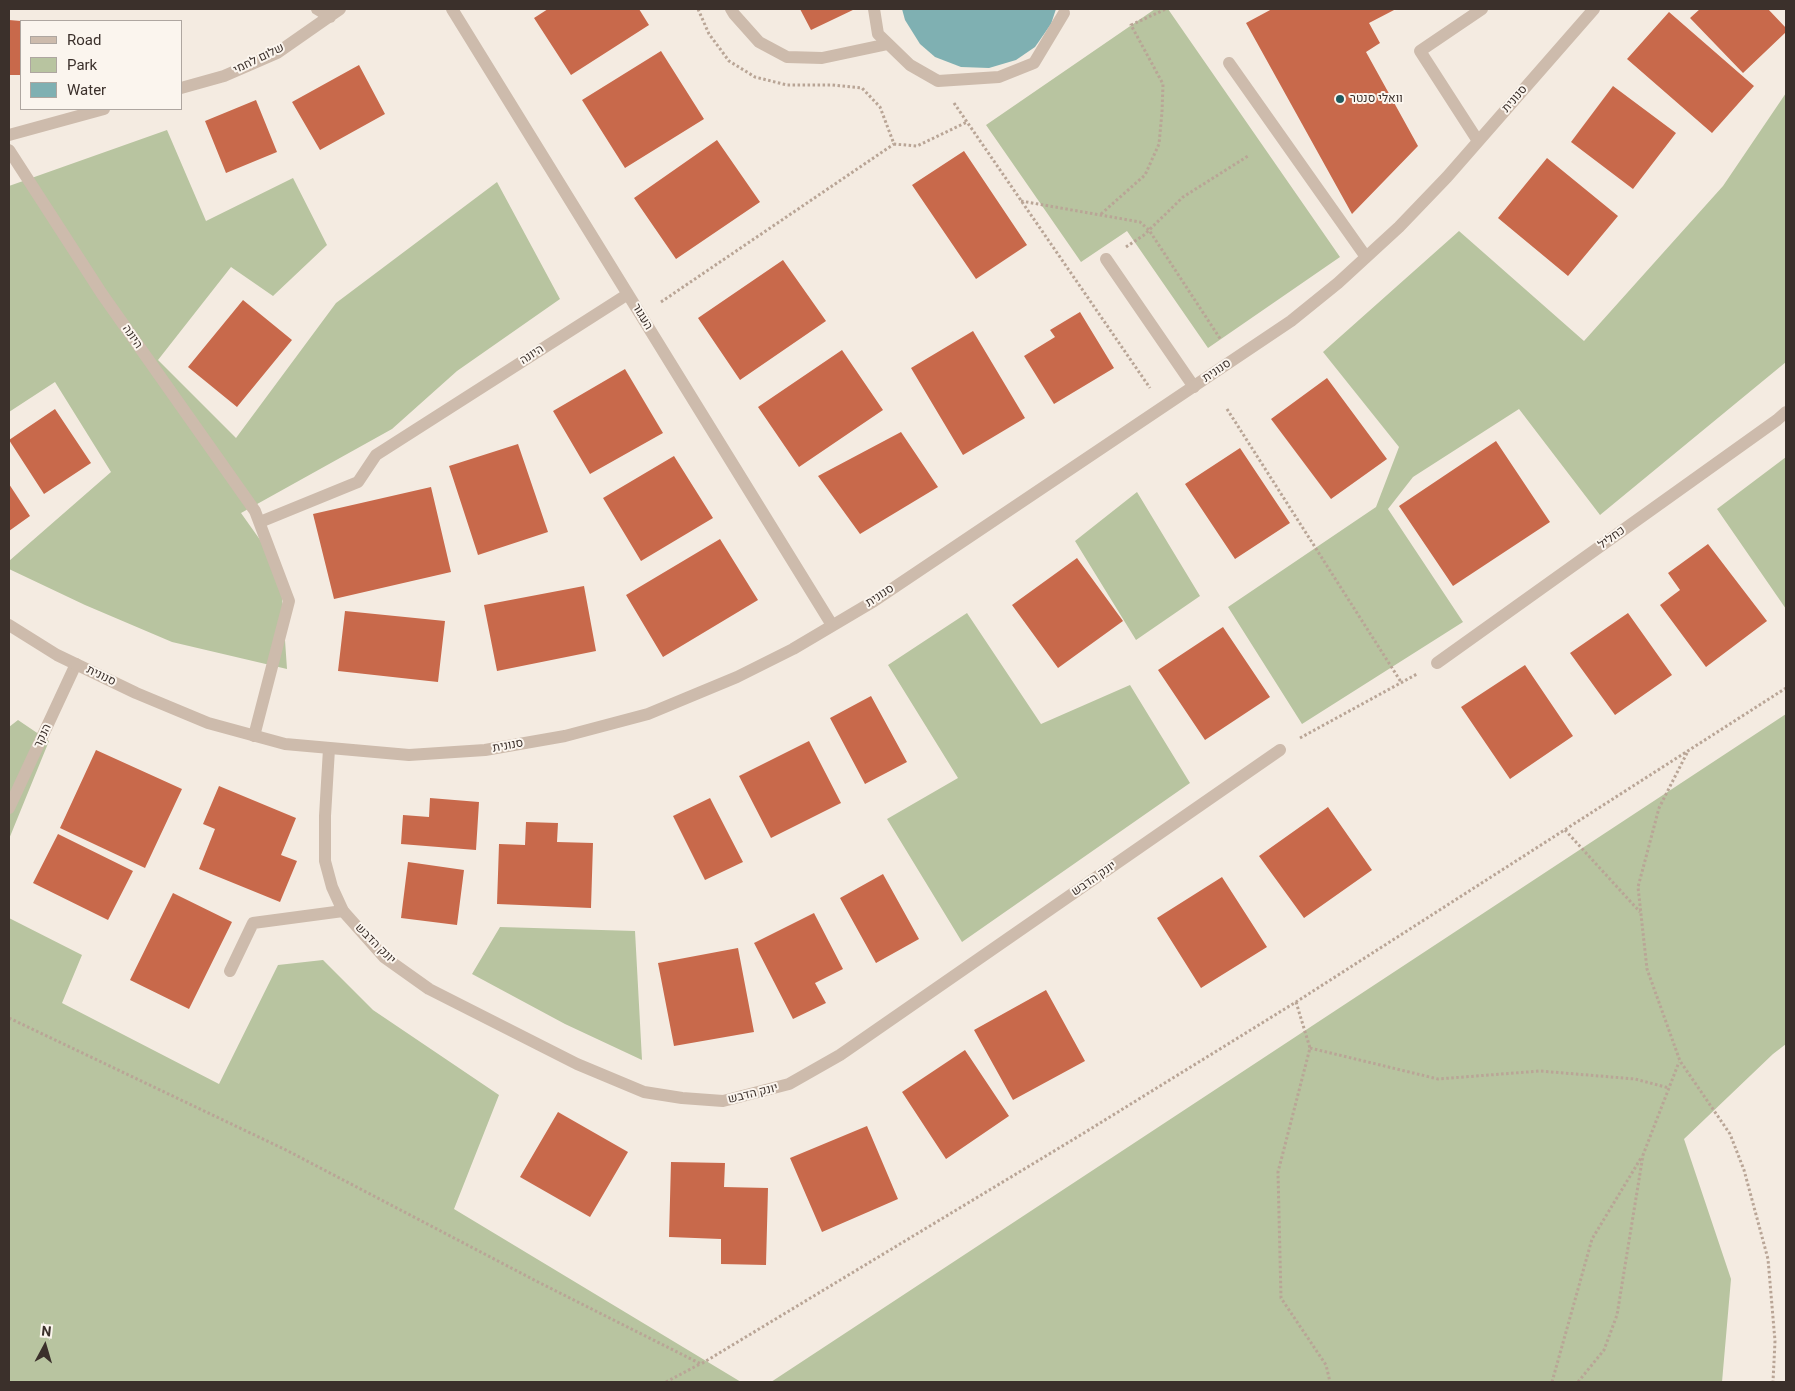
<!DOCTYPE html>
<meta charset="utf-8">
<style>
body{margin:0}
#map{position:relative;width:1795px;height:1391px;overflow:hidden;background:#f4ebe1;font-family:Roboto,sans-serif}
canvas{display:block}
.frame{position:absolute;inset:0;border:10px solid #3b302b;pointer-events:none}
.legend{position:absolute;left:20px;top:20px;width:162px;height:90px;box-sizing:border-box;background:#fbf5ee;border:1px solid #aea6a0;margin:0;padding:6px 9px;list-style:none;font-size:15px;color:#3b302b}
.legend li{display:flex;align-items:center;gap:10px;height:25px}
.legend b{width:25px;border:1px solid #aea6a0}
.north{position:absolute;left:20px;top:1321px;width:50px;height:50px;-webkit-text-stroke:4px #fbf5ee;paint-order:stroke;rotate:6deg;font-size:14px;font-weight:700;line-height:20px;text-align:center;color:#3b302b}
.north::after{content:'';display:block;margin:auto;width:18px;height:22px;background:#3b302b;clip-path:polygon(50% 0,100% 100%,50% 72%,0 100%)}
</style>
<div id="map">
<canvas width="1795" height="1391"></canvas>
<div class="frame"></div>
<ul class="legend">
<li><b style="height:6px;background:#cdbbac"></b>Road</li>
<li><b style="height:14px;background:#b8c4a0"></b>Park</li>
<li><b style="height:14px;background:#7fb0b2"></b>Water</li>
</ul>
<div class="north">N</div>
</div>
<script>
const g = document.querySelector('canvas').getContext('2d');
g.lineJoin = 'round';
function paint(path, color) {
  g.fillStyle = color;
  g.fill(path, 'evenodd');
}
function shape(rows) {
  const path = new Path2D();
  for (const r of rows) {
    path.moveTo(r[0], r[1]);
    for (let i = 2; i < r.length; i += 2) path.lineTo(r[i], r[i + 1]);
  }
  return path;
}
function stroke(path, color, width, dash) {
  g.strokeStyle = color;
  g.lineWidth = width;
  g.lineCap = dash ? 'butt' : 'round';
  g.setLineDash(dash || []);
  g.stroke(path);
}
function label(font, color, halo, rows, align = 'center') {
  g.font = font + ' Roboto,Heebo,sans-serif';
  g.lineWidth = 4;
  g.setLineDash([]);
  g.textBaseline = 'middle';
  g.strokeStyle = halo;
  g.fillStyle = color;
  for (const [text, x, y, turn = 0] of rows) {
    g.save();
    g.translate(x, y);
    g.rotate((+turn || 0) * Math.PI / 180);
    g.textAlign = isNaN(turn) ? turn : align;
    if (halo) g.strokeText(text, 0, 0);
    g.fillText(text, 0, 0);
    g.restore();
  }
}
const green = shape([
 [1155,9,1168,9,1340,257,1208,348,1127,231,1081,262,986,125],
 [1786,93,1786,362,1600,515,1519,409,1413,477,1388,509,1463,622,1302,724,1228,607,1376,507,1399,447,1323,352,1459,231,1584,341,1723,186],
 [167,130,206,221,293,178,327,245,273,296,231,267,158,360,236,438,336,303,497,182,560,299,457,371,392,429,241,513,280,568,287,669,172,642,85,605,9,569,9,561,111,472,55,382,9,412,9,186],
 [1786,457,1786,609,1717,509],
 [1137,492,1200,596,1136,640,1075,541],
 [967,613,1041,724,1130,685,1190,783,962,942,887,819,958,778,888,665],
 [1786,714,1786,1044,1773,1054,1684,1139,1731,1279,1722,1382,771,1382],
 [18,720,49,741,9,839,9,727],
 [9,918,82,955,62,1003,219,1084,278,965,323,960,373,1010,499,1095,454,1209,741,1382,9,1382],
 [500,927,635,931,642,1060,565,1024,472,974]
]);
const water = shape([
 [902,9,1056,9,1051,24,1035,47,1016,60,989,68,961,67,935,57,920,44,905,20]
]);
const building = shape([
 [548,9,639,9,649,25,571,75,534,18],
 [800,9,855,9,811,30],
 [1272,9,1396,9,1369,23,1380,43,1366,52,1418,146,1352,214,1246,23],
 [1700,9,1768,9,1786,28,1786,32,1743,73,1690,18],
 [1669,12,1754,86,1712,133,1627,59],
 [9,20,21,21,21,75,9,75],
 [661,51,704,119,625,168,582,100],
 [359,65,385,114,320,150,292,102],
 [1613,86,1676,133,1633,189,1571,142],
 [256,100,277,152,226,173,205,121],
 [717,140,760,202,676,259,634,198],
 [964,151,1027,245,976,279,912,185],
 [1547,158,1618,216,1568,276,1498,218],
 [783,260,826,321,740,380,698,318],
 [243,300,292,340,237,407,188,367],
 [1080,312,1114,368,1054,404,1024,356,1055,337,1050,330],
 [973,331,1025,418,963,455,911,368],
 [842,350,883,410,799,467,758,407],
 [625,369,663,433,590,474,553,411],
 [1327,378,1387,459,1331,499,1271,419],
 [55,409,91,463,44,494,9,440],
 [901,432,938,487,860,534,818,476],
 [1496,441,1550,522,1453,586,1399,506],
 [518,444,548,532,478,555,449,466],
 [1240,448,1290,523,1235,559,1185,484],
 [674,456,713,518,641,561,603,498],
 [9,484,30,516,9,531],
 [431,487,451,572,334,599,313,514],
 [720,539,758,600,663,657,626,595],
 [1708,544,1767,621,1706,667,1660,605,1680,590,1668,573],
 [1077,558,1123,621,1058,668,1012,605],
 [584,586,596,651,497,671,484,605],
 [345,611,445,621,438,682,338,671],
 [1628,613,1672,675,1615,715,1570,653],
 [1223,627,1270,697,1205,740,1158,670],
 [1525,665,1573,736,1510,779,1461,707],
 [871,696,907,762,865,784,830,718],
 [809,741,841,803,771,838,739,776],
 [96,750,182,789,145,868,60,828],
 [219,786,296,818,281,855,297,861,280,902,199,869,215,829,203,824],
 [430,798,479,802,476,850,401,844,403,815,429,817],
 [710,798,743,862,705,880,673,816],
 [1328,807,1372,870,1304,918,1259,856],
 [526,822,558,823,557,842,593,843,591,908,497,904,499,844,525,845],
 [58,834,133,871,108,920,33,883],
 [408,862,464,870,457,925,401,918],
 [883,874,919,939,876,963,840,898],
 [1222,877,1267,947,1201,988,1157,918],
 [173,893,232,922,189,1009,130,980],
 [814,913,843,969,815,983,826,1003,793,1019,754,943],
 [738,948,754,1032,674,1046,658,963],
 [1046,990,1085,1061,1013,1100,974,1030],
 [965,1050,1009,1116,946,1159,902,1092],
 [558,1112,628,1152,590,1217,520,1177],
 [867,1126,898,1199,822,1232,790,1158],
 [671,1162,725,1163,724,1187,768,1188,766,1265,721,1264,721,1239,669,1237]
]);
const path = shape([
 [698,9,709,34,729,61,755,77,787,85,832,85,862,88,880,107,894,144,917,146,967,122],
 [954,103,1150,388],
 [1021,201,1140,222,1149,230,1221,340],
 [1101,214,1145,175,1159,144,1162,112,1163,84,1131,25,1166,9],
 [1126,247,1144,235,1183,197,1248,156],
 [661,302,894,144],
 [1227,409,1401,682],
 [1300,738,1417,674],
 [1687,753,1659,808,1638,887,1647,969,1680,1061,1730,1134,1744,1170,1768,1259,1775,1341,1773,1382],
 [1565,830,1640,912],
 [1296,1002,1310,1048,1278,1172,1281,1298,1326,1365,1330,1382],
 [9,1018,286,1150,538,1282,701,1364,1079,1136,1296,1002,1786,688],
 [1310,1048,1438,1079,1540,1071,1635,1079,1669,1088],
 [666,1382,700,1364],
 [1552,1382,1592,1239,1641,1158],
 [1578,1382,1604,1350,1617,1315,1643,1155,1679,1062]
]);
const service = shape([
 [731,9,734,14,759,42,787,57,822,58,888,44],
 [874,9,878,34,910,65,938,81,999,77,1034,63,1064,13],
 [1229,63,1366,257],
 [1478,141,1420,51,1482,9],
 [1106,259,1194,387],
 [230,971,253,923,343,911]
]);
const minor = shape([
 [317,9,330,17],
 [452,9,832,625],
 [181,88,224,76,277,53,340,9],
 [9,135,104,109],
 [9,150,102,294,255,511,289,601,254,736],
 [260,522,358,482,376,455,628,294],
 [1437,663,1777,420,1786,412],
 [329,749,325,816,325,861,332,887,343,911,384,957,429,989,577,1064,644,1092,682,1098,723,1101,789,1084,840,1055,1280,750],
 [9,808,76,664]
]);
const tertiary = shape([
 [9,625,57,655,136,693,208,723,285,744,409,755,485,750,565,736,648,714,737,677,793,649,874,601,1291,321,1338,283,1399,227,1447,177,1594,9]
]);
const markers = [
 [1340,99,5,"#1f5a5e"]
];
const streetNames = [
 ["שלום לחמי",259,59,-26],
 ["סנונית",1515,99,-49],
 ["העגור",642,317,59],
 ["היונה",132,337,55],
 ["היונה",532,355,-33],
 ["סנונית",1217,371,-34],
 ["כחליל",1612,538,-36],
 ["סנונית",880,596,-33],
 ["סנונית",101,676,26],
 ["הנקר",43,736,-65],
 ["סנונית",508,746,-10],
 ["יונק הדבש",1094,879,-35],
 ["יונק הדבש",375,944,45],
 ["יונק הדבש",753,1094,-14]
];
const poiNames = [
 ["וואלי סנטר",1350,99]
];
paint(green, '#b8c4a0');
paint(water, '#7fb0b2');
paint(building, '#c8694b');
stroke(path, '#b9a596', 3, [2.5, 2.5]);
stroke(service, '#cdbbac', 12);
stroke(minor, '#cdbbac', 12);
stroke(tertiary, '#cdbbac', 12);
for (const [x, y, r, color] of markers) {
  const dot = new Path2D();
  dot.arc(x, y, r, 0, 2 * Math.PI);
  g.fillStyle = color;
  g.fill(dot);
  stroke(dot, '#fbf5ee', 2);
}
label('12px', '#3b302b', '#fbf5ee', streetNames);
label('12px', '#3b302b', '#fbf5ee', poiNames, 'left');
</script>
